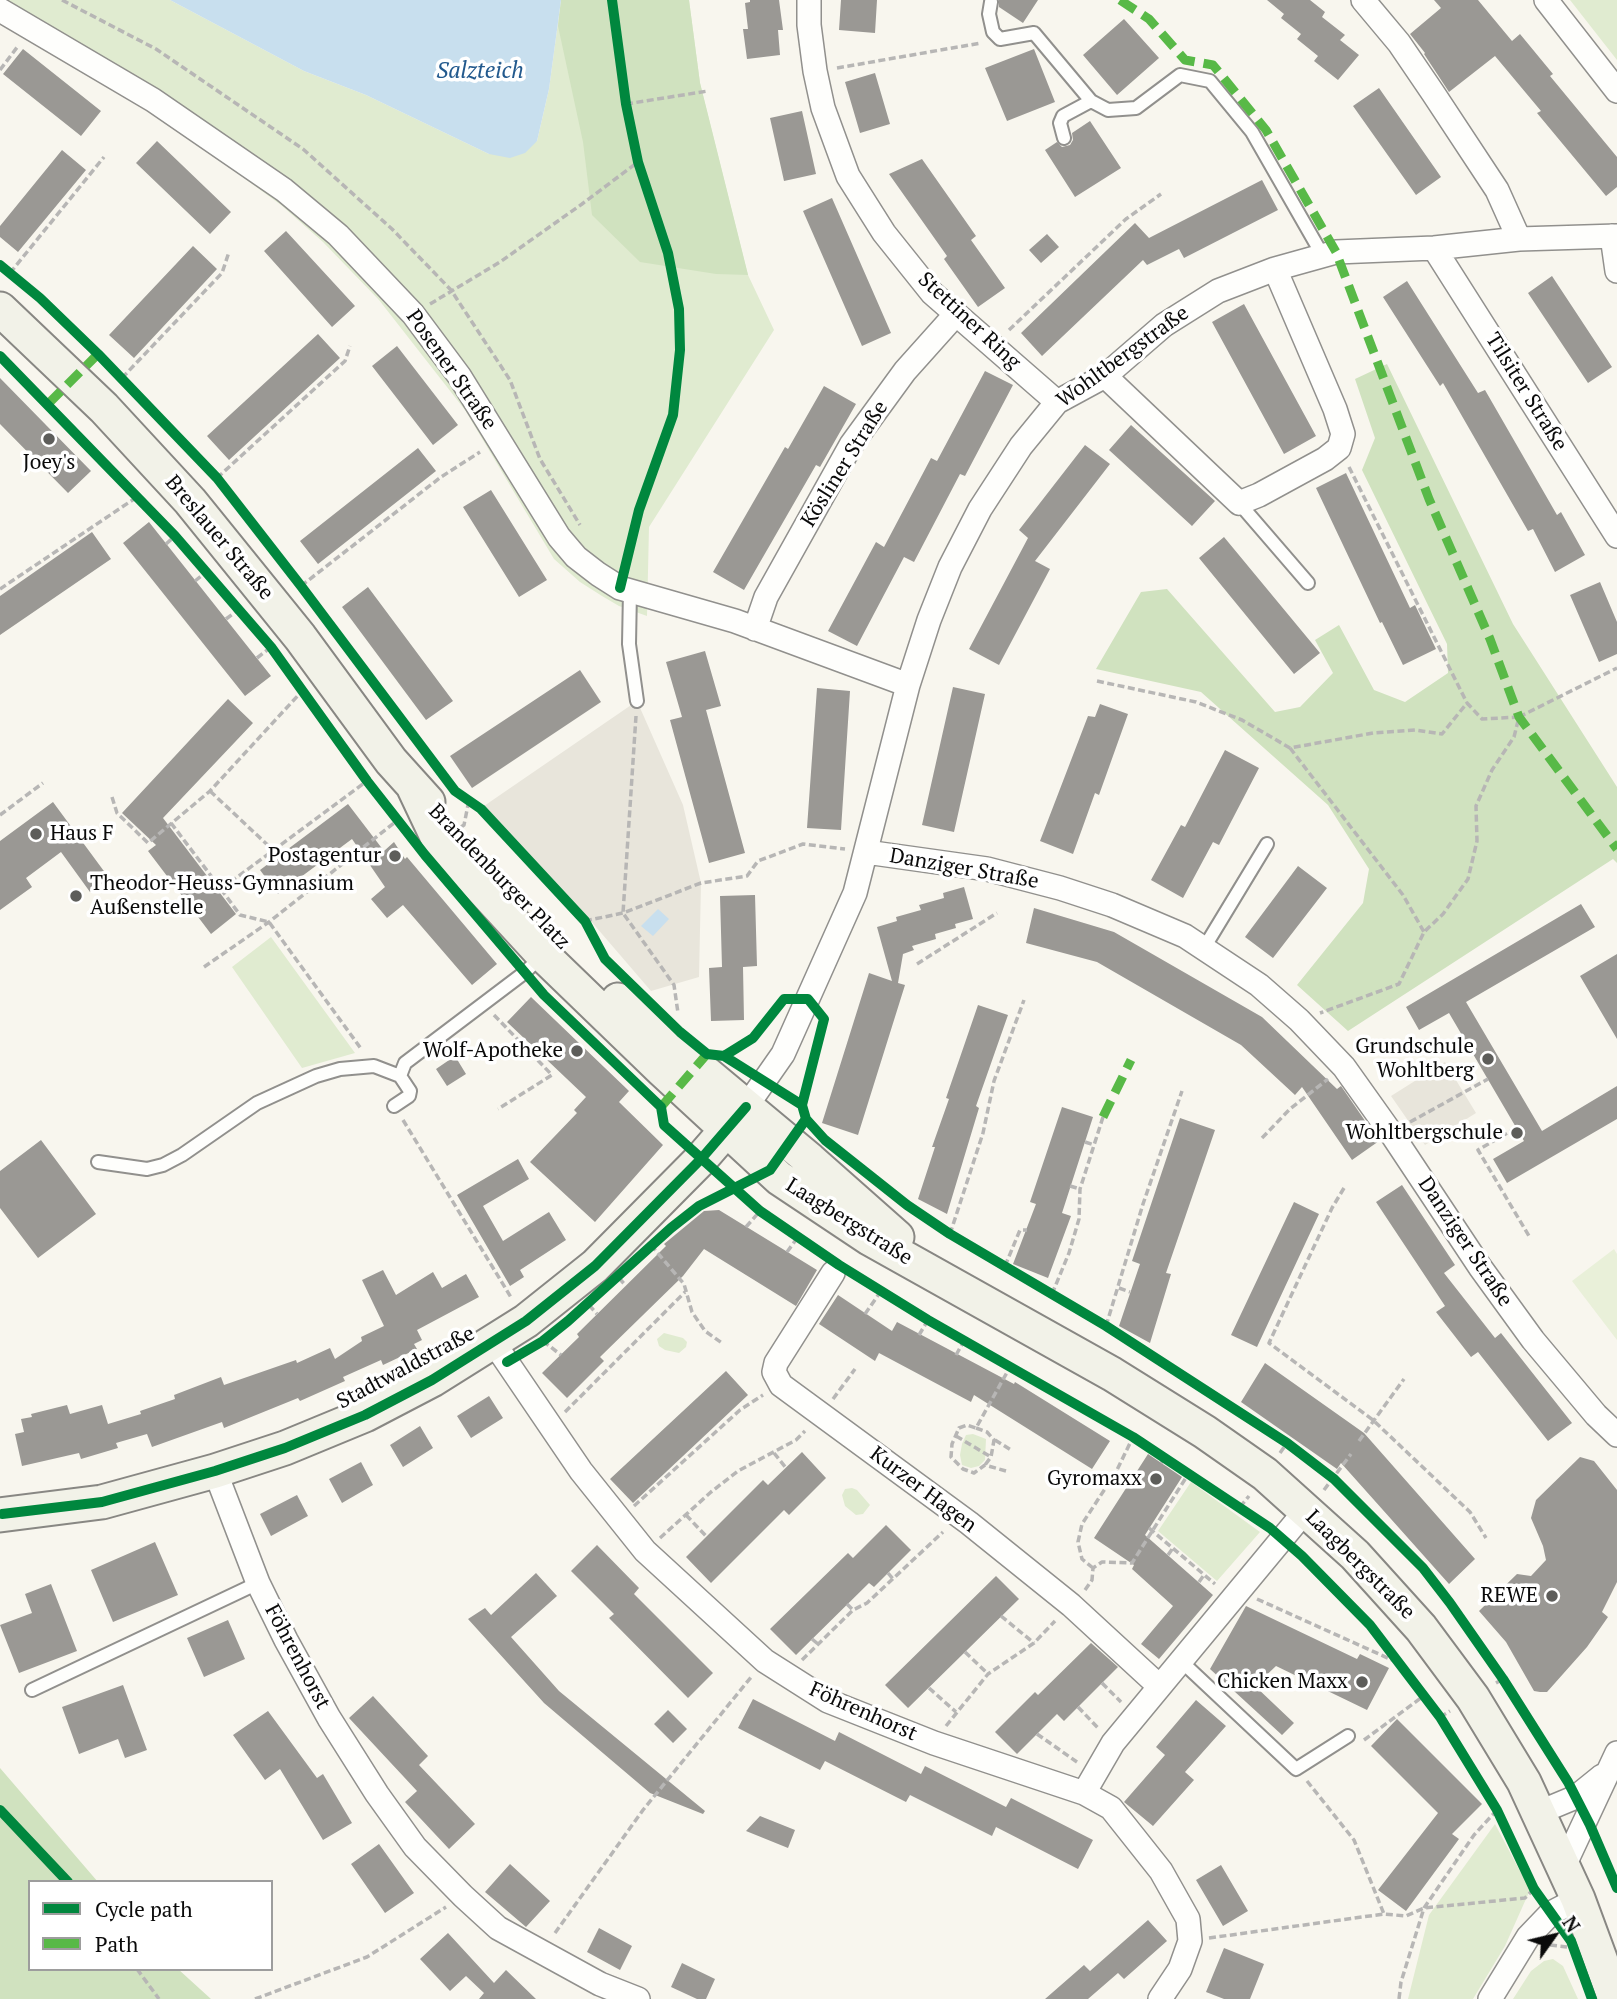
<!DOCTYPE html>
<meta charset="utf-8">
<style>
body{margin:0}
#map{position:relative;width:1617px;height:1999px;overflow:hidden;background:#f8f6ee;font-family:"PT Serif",serif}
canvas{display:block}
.legend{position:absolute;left:28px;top:1880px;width:245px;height:91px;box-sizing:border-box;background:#fff;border:2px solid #9d9d9d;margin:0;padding:9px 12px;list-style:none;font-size:21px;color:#0a0a0a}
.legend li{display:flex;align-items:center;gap:14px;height:35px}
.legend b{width:35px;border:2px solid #9d9d9d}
.north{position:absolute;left:1519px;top:1901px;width:70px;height:70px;-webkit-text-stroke:5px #fff;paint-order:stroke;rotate:56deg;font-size:19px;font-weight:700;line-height:28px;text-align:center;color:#0a0a0a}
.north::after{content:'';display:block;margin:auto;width:24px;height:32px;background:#0a0a0a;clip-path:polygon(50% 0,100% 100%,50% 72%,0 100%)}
</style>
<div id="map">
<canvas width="1617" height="1999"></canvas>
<ul class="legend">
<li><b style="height:9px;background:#00873e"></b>Cycle path</li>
<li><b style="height:9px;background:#58b947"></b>Path</li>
</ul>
<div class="north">N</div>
</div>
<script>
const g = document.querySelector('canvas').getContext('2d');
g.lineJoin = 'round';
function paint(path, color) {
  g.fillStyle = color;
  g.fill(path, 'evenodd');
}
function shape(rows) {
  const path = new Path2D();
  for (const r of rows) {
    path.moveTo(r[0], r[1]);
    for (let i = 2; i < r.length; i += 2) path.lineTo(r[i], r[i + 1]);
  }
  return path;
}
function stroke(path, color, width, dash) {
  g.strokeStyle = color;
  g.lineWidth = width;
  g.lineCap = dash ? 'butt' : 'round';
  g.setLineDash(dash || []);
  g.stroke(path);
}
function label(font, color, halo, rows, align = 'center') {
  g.font = font + ' "PT Serif",serif';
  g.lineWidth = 7;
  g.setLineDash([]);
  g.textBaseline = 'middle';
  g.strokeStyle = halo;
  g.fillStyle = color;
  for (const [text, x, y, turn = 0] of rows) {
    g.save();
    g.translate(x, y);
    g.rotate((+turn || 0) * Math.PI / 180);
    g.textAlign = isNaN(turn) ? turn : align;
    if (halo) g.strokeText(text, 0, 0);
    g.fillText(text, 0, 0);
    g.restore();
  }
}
const green = shape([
 [0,0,170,0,304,71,366,95,489,154,537,141,549,89,561,0,689,0,700,83,748,275,774,330,649,527,647,616,619,606,602,596,580,582,554,559,465,410,379,300,323,242,281,205],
 [1570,0,1617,0,1617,60],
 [271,937,355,1053,302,1068,232,967],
 [664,1333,683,1338,687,1342,686,1347,679,1353,665,1350,659,1346,657,1339],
 [973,1434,986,1439,985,1460,979,1466,971,1468,962,1465,960,1455,962,1444,966,1435],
 [1191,1482,1260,1532,1217,1581,1158,1531],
 [852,1488,857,1490,870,1505,863,1514,856,1515,845,1506,842,1495,845,1489],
 [1495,1824,1530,1890,1505,1946,1473,1999,1408,1999,1429,1915],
 [1553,1959,1563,1966,1578,1999,1513,1999,1531,1971,1544,1961]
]);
const forest = shape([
 [561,0,689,0,700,83,748,275,716,274,640,262,592,215,583,142,558,26],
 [1387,364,1513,624,1617,787,1617,863,1613,859,1348,1031,1297,985,1363,903,1369,869,1328,805,1201,692,1096,669,1141,592,1167,589,1275,712,1300,707,1333,673,1315,640,1339,625,1374,690,1405,702,1448,673,1447,644,1362,470,1375,438,1355,379],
 [0,1768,98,1882,30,1882,30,1969,178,1969,211,1999,0,1999]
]);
const pitch = shape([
 [1614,1249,1617,1254,1617,1340,1572,1281]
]);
const plaza = shape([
 [637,701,683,805,701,883,699,977,651,991,590,920,484,806],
 [1445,1062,1476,1113,1425,1145,1391,1096]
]);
const water = shape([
 [170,0,561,0,549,89,537,141,525,153,510,158,489,154,366,95,304,71],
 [658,909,669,919,653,936,641,926]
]);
const building = shape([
 [750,0,779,0,783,30,778,30,780,55,747,59,743,29,748,29,745,3,750,2],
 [841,0,877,0,875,33,839,30],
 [999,0,1038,0,1023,23,999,7],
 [1267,0,1310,0,1325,12,1322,17,1345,35,1340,40,1359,55,1338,80,1314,61,1318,56,1297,39,1301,34,1281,18,1284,14],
 [1434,0,1478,0,1512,41,1520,34,1553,74,1550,76,1617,157,1617,187,1606,196,1537,113,1541,111,1495,56,1449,92,1424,54,1425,53,1410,34,1441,8],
 [1124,19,1159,58,1117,95,1083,55],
 [23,49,101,111,81,136,3,74],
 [1034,49,1055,102,1007,121,985,68],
 [875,73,890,124,860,133,845,82],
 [1379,88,1441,177,1416,195,1353,106],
 [802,111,816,174,784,181,770,118],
 [1090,121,1121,168,1075,197,1045,150,1057,142,1062,147,1070,145,1073,140,1072,133],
 [157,141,231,212,210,234,136,163],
 [62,150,86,170,18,252,0,237,0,226],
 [922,159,976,236,971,240,1005,288,978,307,944,259,947,256,889,174],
 [1262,180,1278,210,1184,258,1179,249,1147,265,1143,260,1042,356,1021,333,1135,223,1149,238],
 [832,198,891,333,862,346,803,211],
 [286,231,355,306,332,327,264,251],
 [1047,234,1059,247,1041,263,1029,250],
 [193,246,217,269,134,358,109,335],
 [1552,276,1612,367,1588,383,1528,293],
 [1407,281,1478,393,1485,390,1557,515,1561,512,1585,555,1555,572,1533,529,1528,531,1443,383,1440,386,1383,297],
 [1244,304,1316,436,1284,454,1212,322],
 [318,334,340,358,229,460,207,436],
 [397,346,458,425,433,445,372,366],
 [985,371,1013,385,965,476,960,474,914,562,904,557,857,646,828,631,876,542,884,547,931,458,937,461],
 [0,378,91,471,68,493,0,424],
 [824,386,856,404,820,467,816,465,744,590,713,572,785,447,788,449],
 [1131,425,1215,501,1192,526,1109,450],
 [1085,445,1110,464,1035,561,1050,569,999,665,969,649,1028,538,1019,530],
 [418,448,436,471,318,564,300,541],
 [1346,473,1410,608,1415,605,1436,649,1403,665,1382,622,1380,623,1316,488],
 [491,490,547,580,519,597,463,507],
 [149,522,271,676,245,696,123,543],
 [92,532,111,559,0,635,0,596],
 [1224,537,1320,653,1294,674,1199,558],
 [1600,582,1617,622,1617,654,1599,662,1570,595],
 [368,587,453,701,426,720,342,607],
 [705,651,721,706,706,710,745,853,709,863,670,720,682,717,666,662],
 [580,670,601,702,472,788,450,756],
 [953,687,985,694,954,832,922,825],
 [817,688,850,691,841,830,807,828],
 [228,699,253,723,163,818,236,914,211,934,148,851,156,845,122,813],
 [1100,704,1128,714,1099,795,1095,793,1073,854,1040,841,1088,716,1095,717],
 [1225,750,1259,768,1219,845,1213,842,1183,898,1151,880,1181,825,1185,827],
 [53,802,109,878,90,892,61,852,26,878,32,887,0,910,0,841],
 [348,804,384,851,394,842,405,859,407,857,497,964,472,985,403,905,387,918,371,899,385,887,352,839,278,894,260,870],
 [1298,866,1327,888,1273,958,1245,937],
 [964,887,973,919,955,924,956,928,935,934,936,939,912,946,914,950,903,954,898,983,905,985,858,1135,822,1123,869,973,892,981,877,927,897,921,896,917,921,910,919,905,944,898,943,893],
 [755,895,757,966,743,967,744,1020,711,1021,709,968,722,967,720,896],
 [1581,904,1595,927,1466,1002,1542,1131,1617,1086,1617,1119,1507,1183,1493,1159,1524,1141,1449,1013,1419,1030,1406,1007],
 [1034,908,1114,932,1262,1017,1337,1089,1341,1086,1379,1141,1352,1160,1302,1087,1295,1095,1241,1045,1097,962,1026,943],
 [1617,954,1617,1039,1580,976],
 [531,997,629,1091,619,1102,663,1145,595,1222,530,1162,577,1113,574,1110,586,1097,507,1022],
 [978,1005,1008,1015,976,1106,979,1108,947,1214,918,1199,935,1147,932,1147,949,1099,946,1098],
 [455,1056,466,1074,447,1086,436,1069],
 [1062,1107,1093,1117,1062,1213,1071,1216,1048,1278,1013,1264,1036,1204,1030,1202],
 [1180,1118,1215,1130,1166,1273,1171,1274,1150,1343,1119,1326,1140,1264,1132,1261],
 [41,1140,96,1214,38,1258,0,1208,0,1171],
 [518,1159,529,1179,483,1206,503,1241,549,1212,566,1240,520,1270,524,1277,510,1286,457,1195],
 [1402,1185,1455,1265,1444,1273,1495,1338,1501,1333,1572,1423,1548,1441,1478,1352,1471,1357,1436,1312,1445,1306,1376,1202],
 [1294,1202,1319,1214,1257,1347,1231,1335],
 [719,1210,817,1270,796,1306,704,1249,683,1276,600,1357,604,1361,567,1398,542,1373,579,1337,577,1334,666,1246,664,1244,704,1211],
 [383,1270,396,1295,433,1272,442,1288,466,1274,479,1297,417,1330,422,1340,414,1344,417,1349,383,1365,381,1360,343,1377,345,1381,300,1401,298,1398,224,1428,222,1422,152,1447,147,1434,116,1443,118,1448,81,1459,79,1453,22,1466,15,1434,24,1432,21,1419,32,1417,31,1414,67,1405,70,1414,102,1405,108,1424,141,1414,140,1411,175,1399,174,1395,221,1377,224,1385,296,1360,297,1363,330,1348,335,1359,362,1341,361,1337,384,1326,362,1280],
 [838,1295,892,1331,897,1322,1014,1384,1015,1382,1110,1441,1092,1469,974,1395,971,1402,879,1353,875,1361,819,1324],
 [1265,1363,1364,1433,1475,1559,1449,1584,1341,1463,1337,1469,1241,1402],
 [726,1371,748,1395,633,1503,610,1479],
 [489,1396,503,1418,471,1438,457,1416],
 [420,1426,433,1448,403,1467,390,1445],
 [802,1452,826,1478,789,1515,784,1510,711,1583,686,1557,763,1480,768,1485],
 [1148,1454,1182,1477,1145,1535,1213,1595,1159,1659,1141,1644,1173,1606,1132,1569,1134,1565,1094,1538],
 [1580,1457,1594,1461,1617,1490,1617,1582,1602,1612,1608,1617,1587,1647,1547,1692,1540,1692,1534,1691,1506,1642,1479,1611,1517,1574,1531,1576,1546,1560,1543,1546,1531,1518,1536,1500],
 [361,1462,373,1485,342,1503,329,1479],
 [297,1495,308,1516,271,1536,260,1514],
 [886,1525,911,1550,874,1587,869,1583,796,1655,770,1629,848,1553,853,1558],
 [155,1542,178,1595,113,1622,91,1570],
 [597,1545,639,1588,634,1594,713,1673,688,1698,609,1618,614,1614,571,1571],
 [536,1573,557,1596,511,1637,559,1691,705,1811,703,1814,650,1793,544,1703,468,1619,485,1608,491,1615],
 [996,1576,1019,1599,908,1708,885,1685],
 [51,1584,77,1651,19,1673,0,1625,32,1613,25,1594],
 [1246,1606,1357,1659,1360,1654,1389,1668,1367,1710,1276,1666,1255,1686,1294,1723,1282,1735,1210,1669],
 [228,1620,245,1659,204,1677,187,1638],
 [1091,1643,1118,1667,1064,1721,1057,1714,1017,1754,995,1732,1035,1692,1038,1695],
 [123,1685,147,1750,125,1758,118,1739,79,1754,62,1707],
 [373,1696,428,1756,419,1765,475,1824,449,1849,405,1802,417,1791,349,1718],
 [753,1699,835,1741,839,1732,921,1774,925,1766,1006,1807,1011,1798,1093,1840,1078,1869,996,1827,992,1836,910,1795,906,1802,825,1761,820,1770,738,1728],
 [1196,1700,1226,1726,1185,1772,1194,1780,1153,1826,1124,1802,1165,1755,1156,1747],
 [668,1710,687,1729,673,1743,654,1724],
 [268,1711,317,1778,323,1774,352,1823,323,1840,280,1769,265,1780,233,1735],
 [1397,1719,1482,1804,1452,1834,1459,1839,1406,1911,1378,1890,1438,1813,1371,1746],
 [760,1816,795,1830,788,1848,746,1831],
 [379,1844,414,1893,385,1913,351,1864],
 [510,1864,550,1901,526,1927,485,1892],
 [1221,1865,1248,1911,1223,1926,1196,1880],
 [1148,1920,1167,1941,1124,1979,1118,1973,1088,1999,1045,1999,1084,1965,1090,1971],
 [599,1928,632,1946,620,1970,587,1952],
 [448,1933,494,1983,506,1970,536,1999,479,1999,484,1993,466,1976,450,1991,420,1959],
 [1224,1948,1264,1964,1250,1999,1224,1999,1206,1992],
 [682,1963,715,1979,706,1999,697,1999,671,1987]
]);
const path = shape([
 [62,0,156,49,303,149,392,229,451,290,510,380,540,459,580,525],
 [837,68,981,43],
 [0,70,18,46],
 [626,104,708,91],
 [10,273,104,157],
 [430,304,500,262,582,204,638,162],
 [1009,330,1126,219,1161,194],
 [122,378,222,273,229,252],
 [1349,467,1467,703],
 [217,478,345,361,350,346],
 [166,544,175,536],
 [195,581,205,573],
 [301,586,441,477,480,452],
 [0,589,137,497],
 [226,619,238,610],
 [257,658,271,647],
 [1097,681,1196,702,1242,720,1290,748,1373,733,1415,730,1442,734,1467,703,1482,719,1519,717,1514,737,1492,770,1476,806,1477,841,1468,879,1443,914,1424,932,1399,984,1320,1013],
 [636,716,623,913,674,985,678,1013],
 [1519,717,1617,668],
 [1290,748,1403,895,1424,932],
 [210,791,274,851],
 [112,797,117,813,148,843,210,791,303,690],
 [0,815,43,783],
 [171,823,221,889,367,781],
 [461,827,464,825,469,800],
 [77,833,81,828],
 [221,889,240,915,269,922,362,1050],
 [585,921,623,913,701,883,747,876,758,861,803,844,845,849],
 [917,964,997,913],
 [204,967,269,922,399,819],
 [494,1015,552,1075,498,1109],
 [403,1120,512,1299],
 [1410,1122,1488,1079],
 [1516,1128,1478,1150,1529,1236],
 [1262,1138,1290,1109,1328,1079],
 [1085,1142,1094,1145],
 [1070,1186,1080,1189],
 [1344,1188,1332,1208,1269,1343,1373,1420,1470,1512,1486,1538],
 [684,1218,712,1198,734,1189],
 [746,1227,760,1211],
 [950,1234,983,1133,994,1081,1024,1000],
 [651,1245,684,1284,692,1312,705,1331,722,1343],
 [787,1252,798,1237],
 [1005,1266,1020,1230,1027,1230],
 [619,1278,626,1286],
 [1119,1288,1130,1292],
 [1052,1294,1069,1253,1079,1219,1080,1189,1103,1117],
 [589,1305,597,1314],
 [865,1314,881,1291],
 [1106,1326,1143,1204,1182,1091],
 [919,1335,928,1320],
 [543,1341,561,1355],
 [956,1355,964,1341],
 [833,1399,855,1369],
 [565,1412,685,1292],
 [976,1428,987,1432,994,1440,991,1457,985,1465],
 [956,1436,991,1457],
 [995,1440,1011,1450],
 [1359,1441,1404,1379],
 [774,1453,786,1468],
 [1280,1453,1287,1443],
 [1161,1463,1165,1458],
 [1006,1471,985,1465,974,1473,963,1469,951,1457,952,1444,959,1428,967,1425,976,1428,1010,1367],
 [1116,1472,1130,1482],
 [1324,1490,1351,1454],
 [634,1506,740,1410,763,1395],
 [1240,1507,1249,1496],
 [686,1515,706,1536],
 [1149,1528,1215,1584],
 [660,1538,711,1492,738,1471,796,1440,805,1431],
 [1168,1555,1173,1548],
 [1093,1568,1082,1559,1078,1542,1082,1524,1116,1472,1133,1437],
 [888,1573,893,1579],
 [1199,1582,1204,1575],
 [1085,1590,1092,1580,1093,1568,1102,1562,1132,1563,1189,1473],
 [1257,1599,1401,1664],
 [847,1604,853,1610],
 [1001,1616,1034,1643],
 [812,1639,818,1644],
 [965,1652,988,1674],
 [802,1660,853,1610,867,1603,943,1532],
 [1102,1683,1121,1702],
 [1496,1683,1503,1679],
 [929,1688,956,1712],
 [1078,1707,1099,1729],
 [1440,1717,1450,1711],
 [946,1726,988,1674,1034,1643,1055,1621],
 [1037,1734,1077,1762],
 [1364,1740,1425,1695],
 [1307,1781,1354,1840,1384,1914],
 [0,1810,68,1882],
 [555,1933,643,1810,752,1676],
 [1209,1938,1384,1914,1406,1916,1424,1908,1525,1898,1534,1889],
 [1550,1945,1567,1947],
 [137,1969,159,1999],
 [255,1999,367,1957,446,1907],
 [1399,1999,1401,1982,1424,1908,1474,1835,1497,1810]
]);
const lane = shape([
 [991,2,989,14,993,32,1000,39,1034,33,1091,101,1108,110,1136,108,1180,75,1210,81,1252,132,1323,256],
 [1064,138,1060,123,1063,116,1091,101],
 [1239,503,1308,583],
 [630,591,629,644,637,701],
 [1204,948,1267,844],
 [394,1106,409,1096,410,1091,400,1076,405,1063,524,973,559,940],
 [98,1162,147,1169,163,1165,182,1155,257,1103,316,1076,340,1069,374,1066,400,1076],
 [1181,1661,1296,1769,1348,1736],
 [32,1690,258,1583]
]);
const street = shape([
 [809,0,809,25,815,71,823,108,848,176,884,233,932,293,1057,402],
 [1363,0,1399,43,1433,93,1497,190,1519,239],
 [1546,0,1617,91],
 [0,10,153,100,284,190,338,235,413,314,460,377,559,537,576,557,598,574,620,588,735,621,908,685],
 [1612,236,1617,271],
 [1434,248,1617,536],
 [1105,376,1239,503,1259,495,1325,459,1339,448,1343,434,1335,409,1275,269],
 [755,629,766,597,851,445,905,371,956,314],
 [866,852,987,869,1060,888,1112,905,1185,936,1259,985,1299,1020,1344,1067,1391,1133,1480,1267,1533,1340,1596,1415,1617,1435],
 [746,1107,783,1054,855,893,908,685,929,620,950,567,980,509,1021,446,1057,402,1105,376,1164,325,1218,291,1275,269,1336,252,1434,248,1519,239,1617,236],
 [833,1273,776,1363,774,1372,781,1385,969,1523,1071,1605,1159,1686],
 [494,1343,581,1471,645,1551,765,1661,828,1701,934,1743,1084,1793,1111,1808,1161,1871,1188,1919,1190,1941,1180,1969,1160,1999],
 [215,1471,258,1583,286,1640,329,1718,377,1794,415,1847,463,1896,498,1928,600,1984,638,1999],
 [1084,1793,1113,1743,1306,1510],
 [1540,1812,1576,1797,1602,1776],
 [1564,1866,1617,1753],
 [1490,1999,1528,1937,1551,1913,1578,1899]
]);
const secondary = shape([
 [0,309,104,408,190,501,300,637,391,761,428,802],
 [414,788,440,843,544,956,662,1070,779,1178,869,1238,1112,1374,1205,1432,1265,1474,1355,1555,1421,1628,1473,1698,1524,1782,1578,1899,1615,1999],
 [618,1000,810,1160,897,1237],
 [0,1515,102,1502,215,1471,285,1448,365,1415,432,1380,526,1321,595,1266,701,1159,740,1114]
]);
const quiet = shape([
 [1120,0,1149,19,1185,60,1213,65,1266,130,1336,252,1429,499,1490,639,1519,717,1617,849],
 [48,404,98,354],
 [661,1107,707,1054],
 [1103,1117,1131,1060]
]);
const cycleway = shape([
 [612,0,626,104,638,162,668,253,679,309,680,350,673,415,639,510,620,588],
 [0,265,40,298,98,354,217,478,301,586,455,791,481,809,585,921,605,959,680,1032,707,1054,724,1056,802,1105],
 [0,356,175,536,271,647,367,781,425,855,544,995,661,1107,664,1125,760,1211,839,1265,928,1320,1133,1437,1270,1528,1302,1556,1370,1625,1440,1717,1497,1810,1534,1889,1571,1941,1592,1999],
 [724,1056,753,1038,784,999,808,999,824,1019,802,1105,806,1119,825,1140,907,1205,950,1234,1106,1326,1287,1443,1334,1479,1423,1568,1450,1603,1503,1679,1568,1782,1590,1825,1617,1888],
 [507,1362,543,1341,568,1321,671,1228,699,1206,770,1170,806,1119],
 [2,1514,102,1502,215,1471,285,1448,365,1415,432,1380,526,1321,595,1266,701,1159,746,1107],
 [0,1810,68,1882]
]);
const markers = [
 [49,439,7,"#5d5d5a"],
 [36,834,7,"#5d5d5a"],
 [395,856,7,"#5d5d5a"],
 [76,896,7,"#5d5d5a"],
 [577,1051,7,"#5d5d5a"],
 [1488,1059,7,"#5d5d5a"],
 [1517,1133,7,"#5d5d5a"],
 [1156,1479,7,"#5d5d5a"],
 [1552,1596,7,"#5d5d5a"],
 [1362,1682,7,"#5d5d5a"]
];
const streetNames = [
 ["Stettiner Ring",969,321,43],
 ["Wohltbergstraße",1123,357,-36],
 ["Posener Straße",451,370,55],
 ["Tilsiter Straße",1526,392,58],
 ["Kösliner Straße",845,464,-58],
 ["Breslauer Straße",219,538,50],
 ["Danziger Straße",964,869,10],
 ["Brandenburger Platz",499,877,46],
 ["Laagbergstraße",849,1222,32],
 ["Danziger Straße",1465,1242,56],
 ["Stadtwaldstraße",406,1368,-28],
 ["Kurzer Hagen",923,1490,37],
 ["Laagbergstraße",1360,1565,45],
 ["Föhrenhorst",297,1657,62],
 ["Föhrenhorst",863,1712,24]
];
const poiNames = [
 ["Joey's",49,463,"center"],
 ["Haus F",50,834,"left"],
 ["Postagentur",381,856],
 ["Theodor-Heuss-Gymnasium",90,884,"left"],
 ["Außenstelle",90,908,"left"],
 ["Grundschule",1474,1047],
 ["Wohltberg",1474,1071],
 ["Wolf-Apotheke",563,1051],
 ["Wohltbergschule",1503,1133],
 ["Gyromaxx",1142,1479],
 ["REWE",1538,1596],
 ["Chicken Maxx",1348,1682]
];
const waterNames = [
 ["Salzteich",480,71]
];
paint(green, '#e0ebd0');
paint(forest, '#d0e2bf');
paint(pitch, '#e9f0d9');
paint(plaza, '#e8e5db');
paint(water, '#c8dfee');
paint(building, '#9a9894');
stroke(lane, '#91908d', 16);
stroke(street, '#91908d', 26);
stroke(secondary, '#888783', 37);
stroke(path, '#b7b6b5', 3.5, [7, 3.5]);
stroke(lane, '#fefefc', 12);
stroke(street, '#fefefc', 23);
stroke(secondary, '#f2f2e8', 33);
stroke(quiet, '#58b947', 9, [18, 9]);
stroke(cycleway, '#00873e', 10);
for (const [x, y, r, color] of markers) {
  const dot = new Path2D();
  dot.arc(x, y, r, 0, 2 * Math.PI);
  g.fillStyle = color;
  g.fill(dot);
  stroke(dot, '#fff', 2.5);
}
label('21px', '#0a0a0a', '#fff', streetNames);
label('21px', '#0a0a0a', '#fff', poiNames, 'right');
label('italic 23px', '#22598d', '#fff', waterNames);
</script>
